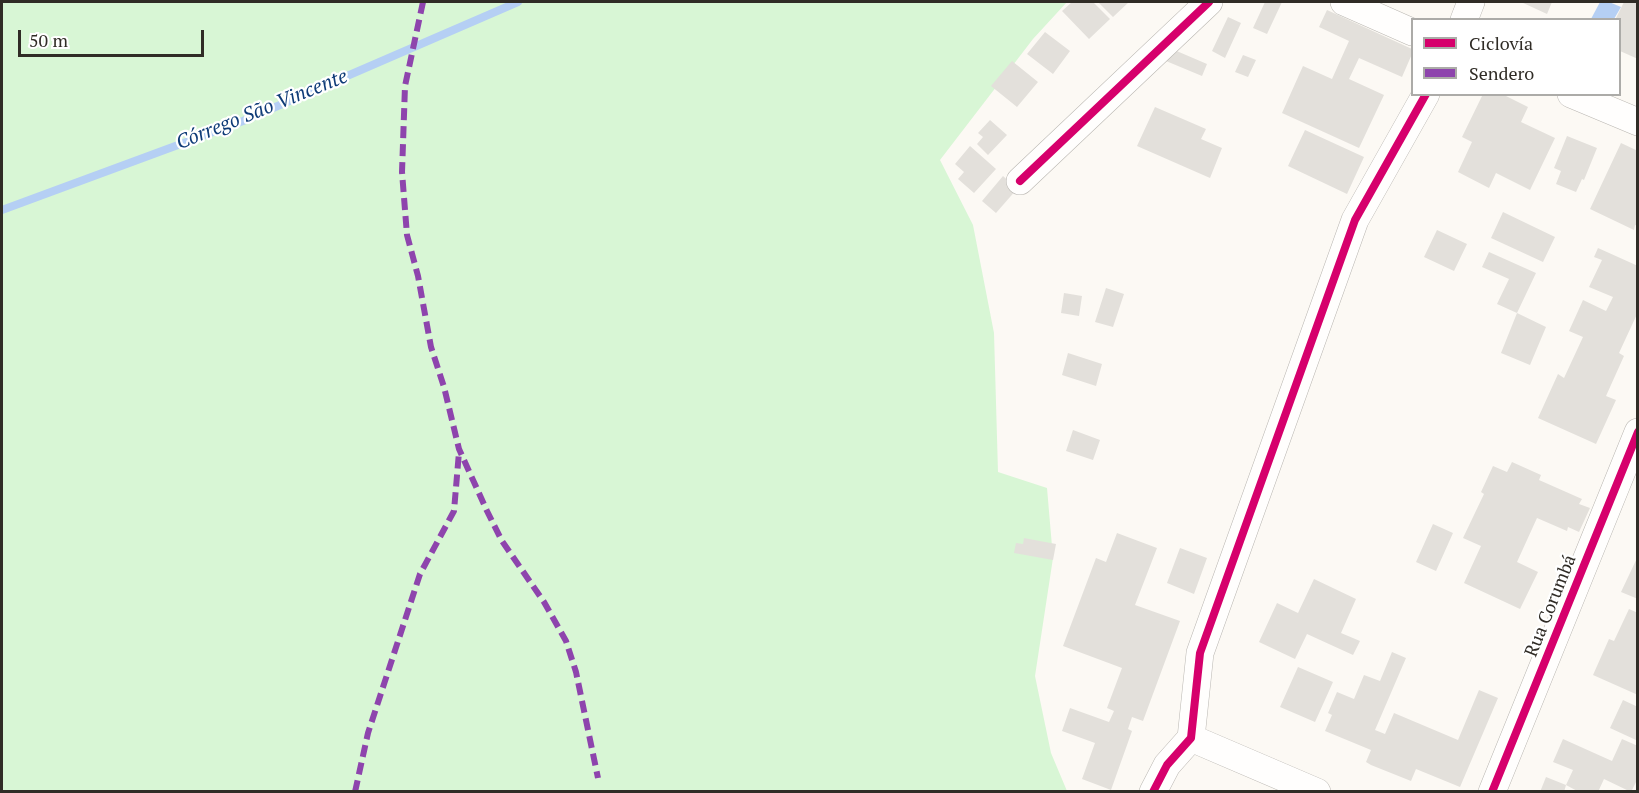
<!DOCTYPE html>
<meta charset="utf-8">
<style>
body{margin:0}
#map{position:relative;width:1639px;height:793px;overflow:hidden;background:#fcf9f4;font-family:"PT Serif",serif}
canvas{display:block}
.frame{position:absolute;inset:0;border:3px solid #302c26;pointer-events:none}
.legend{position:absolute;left:1411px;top:18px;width:210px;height:78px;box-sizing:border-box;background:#fff;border:2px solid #acaba8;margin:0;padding:8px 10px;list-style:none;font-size:18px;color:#302c26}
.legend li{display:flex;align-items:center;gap:12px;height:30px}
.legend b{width:30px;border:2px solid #acaba8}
.scale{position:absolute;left:18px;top:30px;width:186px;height:27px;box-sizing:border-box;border:3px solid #302c26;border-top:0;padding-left:8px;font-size:18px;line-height:21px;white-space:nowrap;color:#302c26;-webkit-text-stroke:4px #fff;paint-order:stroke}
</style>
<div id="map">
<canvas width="1639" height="793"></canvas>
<div class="frame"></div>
<ul class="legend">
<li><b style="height:8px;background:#d6006c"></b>Ciclovía</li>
<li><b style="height:8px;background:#8e44ad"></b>Sendero</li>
</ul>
<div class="scale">50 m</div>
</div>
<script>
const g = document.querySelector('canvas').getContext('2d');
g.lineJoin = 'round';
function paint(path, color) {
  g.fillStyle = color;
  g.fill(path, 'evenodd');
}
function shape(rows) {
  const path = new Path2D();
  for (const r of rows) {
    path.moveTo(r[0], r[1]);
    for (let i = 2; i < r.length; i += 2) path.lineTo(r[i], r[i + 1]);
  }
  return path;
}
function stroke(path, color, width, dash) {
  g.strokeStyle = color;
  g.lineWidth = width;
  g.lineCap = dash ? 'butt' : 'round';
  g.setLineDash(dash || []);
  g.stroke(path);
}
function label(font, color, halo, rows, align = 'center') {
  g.font = font + ' "PT Serif",serif';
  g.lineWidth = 4.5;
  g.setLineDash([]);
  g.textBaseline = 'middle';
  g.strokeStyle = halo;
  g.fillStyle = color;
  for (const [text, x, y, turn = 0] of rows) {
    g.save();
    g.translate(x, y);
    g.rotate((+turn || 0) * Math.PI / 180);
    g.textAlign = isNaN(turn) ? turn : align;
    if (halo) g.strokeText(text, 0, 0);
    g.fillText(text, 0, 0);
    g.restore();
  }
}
const green = shape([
 [2,2,1067,2,1033,39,940,160,973,225,994,333,998,472,1047,488,1053,558,1035,676,1051,753,1067,791,2,792]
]);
const water = shape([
 [1600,2,1609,2,1621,7,1614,19,1591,19]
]);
const stream = shape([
 [2,210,243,121,518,2]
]);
const building = shape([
 [1072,2,1093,2,1110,19,1089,39,1062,11],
 [1098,2,1129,2,1113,17],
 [1265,2,1282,2,1267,34,1253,28],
 [1521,2,1552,2,1547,14],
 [1624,2,1638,2,1638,59,1620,51,1620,20,1615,20],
 [1327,10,1412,49,1412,54,1402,77,1359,58,1349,79,1384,95,1359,148,1282,113,1303,66,1332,79,1349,41,1319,27],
 [1228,17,1241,23,1225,58,1212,51],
 [1045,32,1070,51,1053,74,1027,54],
 [1172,49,1207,64,1202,76,1166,61],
 [1243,55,1256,60,1248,77,1235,72],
 [1012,61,1038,82,1017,107,991,86],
 [1483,94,1502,94,1528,107,1521,122,1555,138,1530,190,1496,173,1489,188,1458,172,1472,142,1462,137],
 [1155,107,1206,129,1201,139,1222,148,1210,178,1137,146],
 [990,120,1007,135,988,155,977,144,983,137,978,133],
 [1305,130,1364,157,1347,194,1288,166],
 [1567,136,1597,148,1584,180,1582,179,1576,192,1556,184,1561,171,1554,168],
 [1621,143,1638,151,1638,226,1635,225,1634,230,1590,209],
 [970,146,996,169,974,193,958,179,964,172,955,164],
 [1003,176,1017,189,996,213,982,201],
 [1503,212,1555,237,1543,262,1491,238],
 [1437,230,1467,244,1454,271,1424,257],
 [1598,248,1638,266,1638,312,1619,353,1624,356,1606,396,1616,400,1596,444,1538,418,1558,374,1564,378,1583,337,1569,331,1583,300,1606,311,1613,297,1589,287,1602,260,1594,257],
 [1489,252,1536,273,1517,313,1497,304,1509,279,1482,267],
 [1106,288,1124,294,1113,327,1095,322],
 [1064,293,1082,296,1079,316,1061,313],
 [1517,313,1546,327,1530,365,1501,353],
 [1068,353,1102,364,1096,386,1062,375],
 [1073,430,1100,440,1093,460,1066,451],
 [1512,462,1541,475,1539,480,1582,499,1579,504,1590,508,1579,532,1568,527,1567,531,1537,518,1517,562,1538,572,1520,609,1464,583,1481,546,1463,538,1484,494,1481,492,1493,466,1507,472],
 [1433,524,1453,533,1436,571,1416,562],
 [1117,533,1157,548,1135,605,1180,621,1143,721,1132,717,1128,729,1132,731,1111,790,1082,779,1095,743,1062,731,1070,708,1109,722,1114,711,1107,708,1122,668,1063,646,1096,558,1106,562],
 [1024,538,1056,544,1053,560,1014,553,1016,543,1023,544],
 [1180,548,1207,558,1194,594,1167,583],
 [1638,556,1638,599,1621,592],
 [1314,579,1356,599,1341,633,1360,641,1353,655,1307,634,1295,659,1259,642,1277,603,1298,613],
 [1629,609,1638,613,1638,695,1593,675,1609,639,1614,641],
 [1392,652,1406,658,1375,730,1385,734,1394,713,1458,740,1479,690,1498,698,1460,787,1416,769,1411,781,1371,765,1366,762,1371,750,1325,731,1332,715,1328,713,1337,692,1354,699,1364,675,1380,681],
 [1298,667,1333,682,1315,722,1280,707],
 [1623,700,1638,707,1636,740,1610,728],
 [1563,739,1612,761,1622,739,1638,746,1638,778,1631,792,1604,779,1598,792,1579,792,1566,785,1573,770,1553,762],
 [1546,777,1566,785,1564,792,1540,792]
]);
const minor = shape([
 [1344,2,1412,32],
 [1464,20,1471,2],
 [1571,94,1638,122],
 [1020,181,1209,2],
 [1191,738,1317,792],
 [1153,792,1167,765,1191,738,1200,653,1355,220,1426,94],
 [1492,792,1638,432]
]);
const quiet = shape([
 [423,2,405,86,402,172,407,235,418,276,431,347,444,387,459,449,487,511,502,541,544,602,566,641,576,672,598,778],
 [355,792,368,733,420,574,454,511,459,452]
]);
const cycleway = shape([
 [1020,181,1209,2],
 [1153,792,1167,765,1191,738,1200,653,1355,220,1426,94],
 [1492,792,1638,432]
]);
const streetNames = [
 ["Rua Corumbá",1551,606,-68]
];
const waterNames = [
 ["Córrego São Vincente",262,110,-22]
];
paint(green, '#d8f6d5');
paint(water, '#b5cff4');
stroke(stream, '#b5cff4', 8);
paint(building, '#e3e0db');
stroke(minor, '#b9b6b1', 28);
stroke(minor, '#fffefd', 27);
stroke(quiet, '#8e44ad', 6, [12, 6]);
stroke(cycleway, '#d6006c', 8);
label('18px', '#302c26', '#fff', streetNames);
label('italic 20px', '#0e3b77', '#fff', waterNames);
</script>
